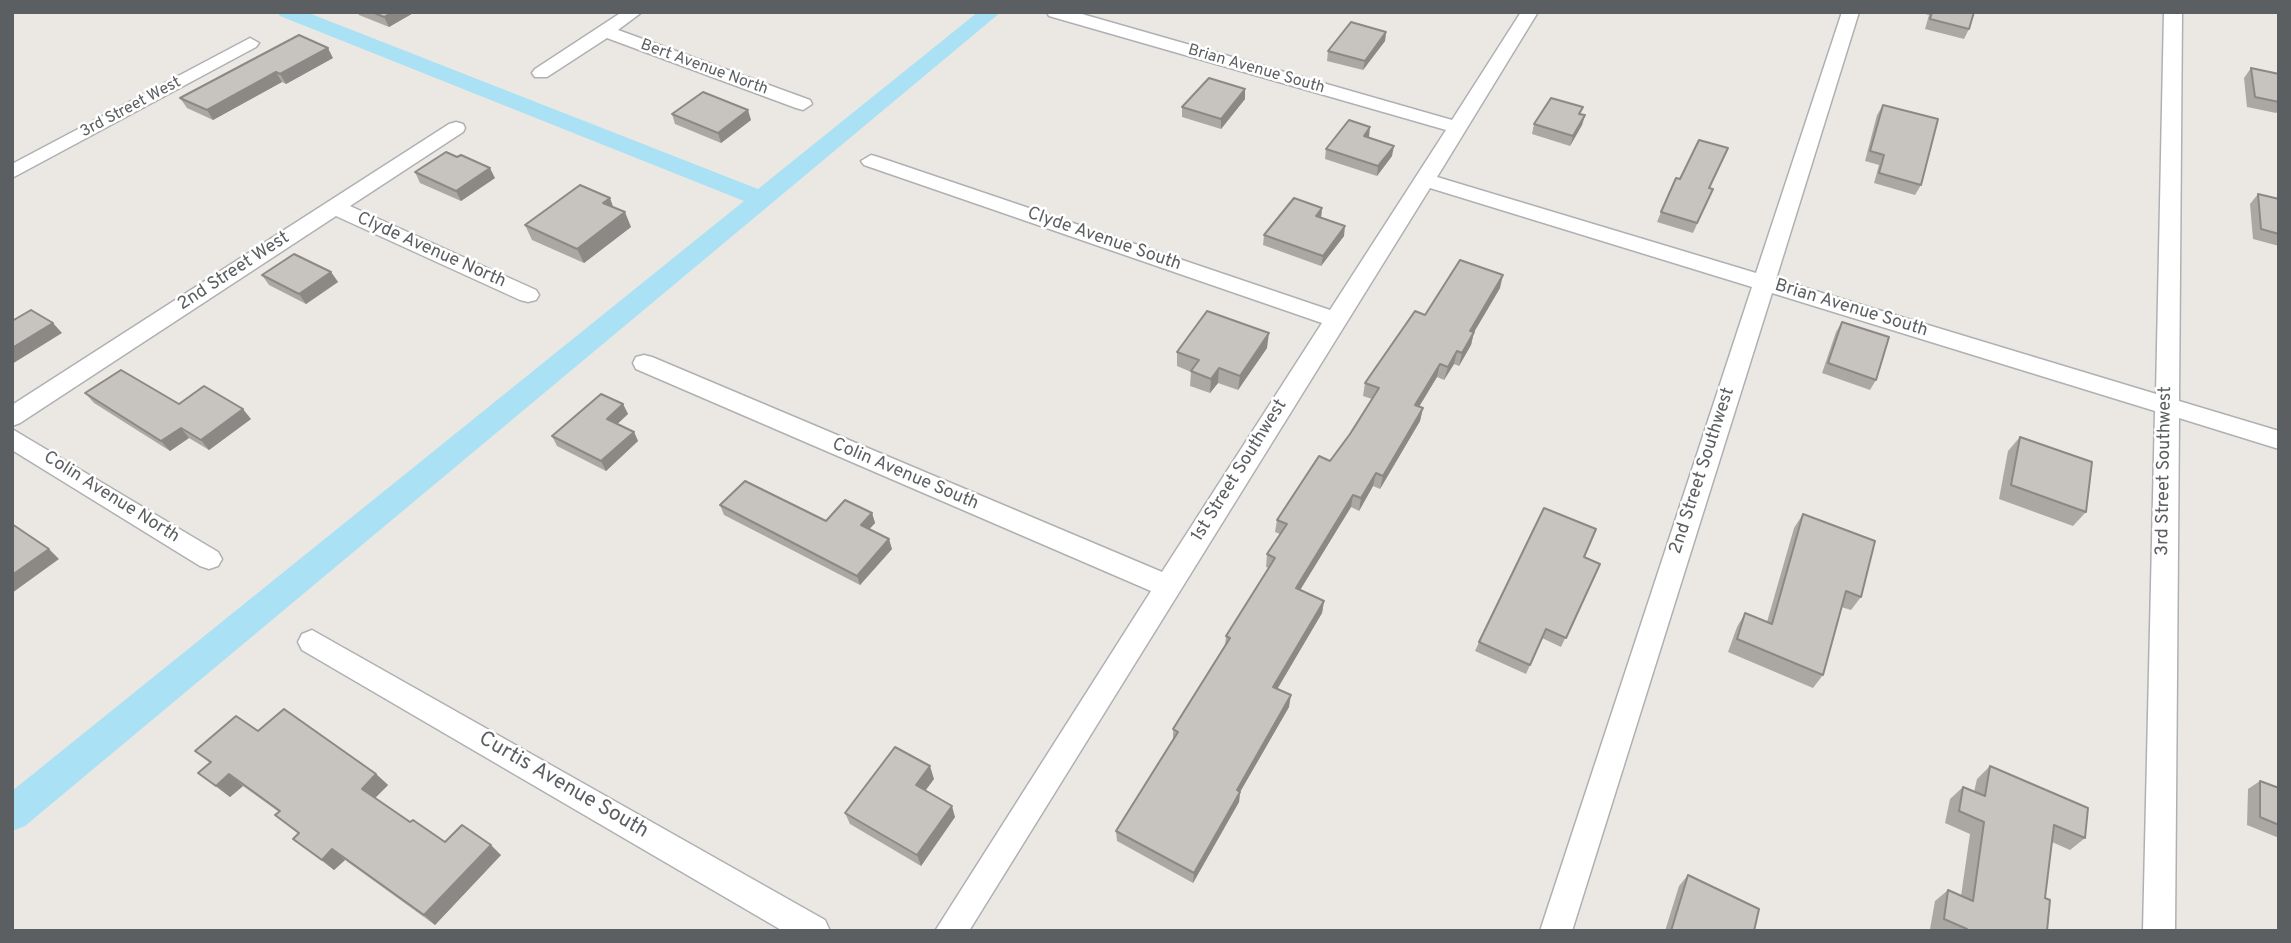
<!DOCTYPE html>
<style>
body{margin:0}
#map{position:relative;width:2291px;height:943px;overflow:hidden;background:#ebe8e3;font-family:Overpass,sans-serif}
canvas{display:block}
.frame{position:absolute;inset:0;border:14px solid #5b5f61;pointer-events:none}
</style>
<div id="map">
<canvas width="2291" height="943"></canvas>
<div class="frame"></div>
</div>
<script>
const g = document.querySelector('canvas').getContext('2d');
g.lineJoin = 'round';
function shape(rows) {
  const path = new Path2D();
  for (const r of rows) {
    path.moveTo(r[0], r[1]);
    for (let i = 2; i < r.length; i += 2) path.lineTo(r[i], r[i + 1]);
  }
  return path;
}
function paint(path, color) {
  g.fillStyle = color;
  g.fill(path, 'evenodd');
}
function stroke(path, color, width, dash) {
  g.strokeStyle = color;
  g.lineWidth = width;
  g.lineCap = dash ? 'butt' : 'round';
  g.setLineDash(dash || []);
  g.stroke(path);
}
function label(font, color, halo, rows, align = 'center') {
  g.font = font + ' Overpass,sans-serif';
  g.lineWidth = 5;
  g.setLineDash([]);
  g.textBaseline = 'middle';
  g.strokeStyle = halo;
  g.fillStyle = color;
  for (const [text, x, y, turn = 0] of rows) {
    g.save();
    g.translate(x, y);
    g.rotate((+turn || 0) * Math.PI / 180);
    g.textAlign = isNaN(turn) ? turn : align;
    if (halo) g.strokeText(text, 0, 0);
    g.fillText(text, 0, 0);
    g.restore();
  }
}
const canal = shape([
 [277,12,306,12,758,189,978,12,1001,12,25,826,12,831,12,791,744,201,280,16,277,12]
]);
const minor = shape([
 [622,12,642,12,618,30,810,100,812,104,803,110,796,108,607,38,547,77,535,77,532,73,535,69,622,12],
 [1047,12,1075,12,1452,120,1521,12,1538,12,1437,177,1756,273,1842,12,1859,12,1776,279,2156,394,2164,12,2182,12,2179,401,2279,431,2279,449,2179,418,2175,931,2143,931,2155,411,1772,293,1572,931,1540,931,1752,287,1430,188,969,931,935,931,1151,591,636,369,633,363,636,357,644,355,652,357,1162,572,1322,323,864,165,861,161,871,155,878,157,1330,310,1446,130,1049,16,1047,12],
 [250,38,259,43,256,47,12,178,12,164,250,38],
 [456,122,463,124,465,128,463,132,350,206,536,290,539,295,536,300,528,302,520,300,336,216,20,423,12,426,12,405,449,124,456,122],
 [12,429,218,552,222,559,218,566,209,569,200,566,12,450,12,429],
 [312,630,825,920,830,931,783,931,302,650,298,642,302,634,312,630]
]);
const wall = shape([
 [357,12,415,12,389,27,359,15],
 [1917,12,1974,12,1969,29,1964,39,1925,29,1929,15],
 [1386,32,1385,41,1363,70,1327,61,1328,51],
 [333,58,286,84,282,82,213,120,187,108,180,98,231,71],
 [2251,68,2279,74,2279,110,2276,113,2247,107,2244,78],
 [1245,99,1221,129,1182,117,1182,107],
 [1883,105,1921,185,1915,195,1874,183,1879,165,1865,161,1877,115],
 [672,114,751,120,721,143,675,124],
 [1580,114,1585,115,1582,125,1570,146,1532,134,1534,124],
 [1368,137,1392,156,1377,176,1325,159,1326,149],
 [415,172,495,178,461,201,420,183],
 [1709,188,1713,189,1693,233,1657,222,1661,212],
 [2258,194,2279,199,2279,246,2253,239,2250,204],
 [613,207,631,227,584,263,532,240,525,225],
 [1322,208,1321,217,1344,236,1321,266,1263,245,1264,235],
 [331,272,338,282,306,304,269,285,262,275],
 [1500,288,1474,332,1471,345,1459,366,1454,364,1444,380,1437,377,1419,407,1423,408,1420,421,1380,489,1373,486,1359,511,1351,507,1300,590,1324,601,1322,613,1277,689,1289,707,1240,792,1239,802,1193,883,1117,841,1116,831,1173,740,1173,729,1225,646,1226,636,1269,568,1266,567,1267,554,1280,534,1275,532,1277,520,1330,461,1350,434,1372,399,1363,396,1365,383,1425,315],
 [1842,322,1876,380,1870,390,1822,373,1836,332],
 [1267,348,1238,390,1218,383,1210,393,1190,386,1191,372,1177,366,1177,352],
 [85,393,179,404,251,419,209,450,189,438,170,451,94,403],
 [623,404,628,414,617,424,634,432,638,441,606,471,557,446,552,436],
 [2020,437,2086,512,2073,526,1999,499,2008,451],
 [720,505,826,521,872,513,875,523,869,529,892,549,860,585,724,515],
 [1803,514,1861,597,1851,610,1841,607,1823,675,1813,688,1728,652,1737,627,1745,613,1767,622,1794,528],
 [1600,564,1561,647,1542,638,1526,674,1475,651,1479,642],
 [258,731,376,774,388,785,375,798,410,822,445,842,501,855,435,925,345,860,334,870,293,839,298,833,275,815,279,812,243,786,230,797,198,773,210,763,195,751],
 [1990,766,2085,838,2070,850,2052,842,2045,898,2047,931,1933,931,1930,929,1935,901,1948,890,1961,896,1970,834,1945,823,1950,799,1963,787,1974,792,1977,779],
 [934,779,925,790,955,817,921,866,850,824,845,813],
 [2260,781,2279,788,2279,838,2247,825,2248,789],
 [1688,875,1754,931,1665,931,1679,886]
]);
const shadedWall = shape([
 [393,12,415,12,389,27,384,17],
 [1386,32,1385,41,1363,70,1365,61],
 [328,48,333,58,286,84,280,74],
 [276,72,282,82,213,120,207,110],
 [1245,89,1245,99,1221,129,1221,119],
 [748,110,751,120,721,143,718,133],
 [1585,115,1582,125,1570,146,1573,136],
 [1370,127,1369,137,1362,146,1364,136],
 [1394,146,1392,156,1377,176,1378,166],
 [490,168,495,178,461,201,456,191],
 [610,198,615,212,603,203],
 [1322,208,1321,218,1316,216],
 [625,212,631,227,584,263,577,249],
 [1345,226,1344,236,1321,266,1323,256],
 [331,272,338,282,306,304,299,294],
 [1503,275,1500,288,1467,344,1470,331],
 [53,323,62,333,12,364,12,348],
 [1474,332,1471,345,1459,366,1462,353],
 [1269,333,1267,348,1238,390,1240,376],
 [1457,351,1454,364,1444,380,1448,367],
 [1440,364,1437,377,1412,418,1415,405],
 [1219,368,1218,383,1210,393,1211,379],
 [623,404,628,414,612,429,607,419],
 [1423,408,1420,421,1380,489,1383,476],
 [243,409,251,419,209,450,201,440],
 [181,428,189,438,170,451,161,441],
 [634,432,638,441,606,471,601,461],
 [1376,473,1373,486,1359,511,1361,498],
 [1353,495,1351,507,1294,600,1296,588],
 [872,513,875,523,864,535,861,525],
 [889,539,892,549,860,585,857,576],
 [49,549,59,559,12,593,12,575],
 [1324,601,1322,613,1272,698,1273,687],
 [1291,695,1289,707,1240,792,1239,802,1193,883,1194,873,1237,790],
 [930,766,934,779,920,798,916,785],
 [229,774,243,786,230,797,216,786],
 [376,774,388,785,373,800,362,789],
 [952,806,955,817,921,866,917,855],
 [491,845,501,855,435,925,424,915],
 [332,849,345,860,334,870,322,860]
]);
const building = shape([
 [372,12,393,12,384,17,372,12],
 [1932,12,1974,12,1969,29,1930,19,1932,12],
 [1351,22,1386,32,1365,61,1328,51,1351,22],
 [299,35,328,48,280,74,276,72,207,110,180,98,299,35],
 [2251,68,2279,74,2279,102,2255,97,2251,68],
 [1209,78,1245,89,1221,119,1182,107,1209,78],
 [703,92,748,110,718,133,672,114,703,92],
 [1551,98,1583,107,1579,114,1585,115,1573,136,1534,124,1551,98],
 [1883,105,1938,119,1921,185,1879,173,1884,155,1870,151,1883,105],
 [1349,120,1370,127,1364,136,1394,146,1378,166,1326,149,1349,120],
 [1699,140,1728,148,1709,188,1713,189,1697,223,1661,212,1676,178,1680,179,1699,140],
 [446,152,457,157,461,155,490,168,456,191,415,172,446,152],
 [580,185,610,198,603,203,625,212,577,249,525,225,580,185],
 [2258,194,2279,199,2279,234,2261,229,2258,194],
 [1294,198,1322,208,1316,216,1345,226,1323,256,1264,235,1294,198],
 [294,254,331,272,299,294,262,275,294,254],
 [1460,260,1503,275,1470,331,1474,332,1462,353,1457,351,1448,367,1440,364,1415,405,1423,408,1383,476,1376,473,1361,498,1353,495,1296,588,1324,601,1273,687,1291,695,1237,790,1240,792,1194,873,1116,831,1178,732,1173,729,1230,638,1226,636,1275,558,1267,554,1287,524,1277,520,1319,456,1330,461,1350,434,1379,388,1365,383,1415,311,1425,315,1460,260],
 [31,310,53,323,12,348,12,321,31,310],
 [1207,311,1269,333,1240,376,1219,368,1211,379,1191,371,1199,360,1177,352,1207,311],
 [1842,322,1889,337,1876,380,1828,363,1842,322],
 [121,370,179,404,204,386,243,409,201,440,181,428,161,441,85,393,121,370],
 [601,394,623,404,607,419,634,432,601,461,552,436,601,394],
 [2020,437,2092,462,2086,512,2011,485,2020,437],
 [745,481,826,521,845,500,872,513,861,525,889,539,857,576,720,505,745,481],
 [1544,508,1596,529,1584,557,1600,564,1566,638,1546,629,1530,665,1479,642,1544,508],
 [1803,514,1875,541,1861,597,1846,591,1823,675,1737,639,1745,613,1772,624,1803,514],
 [12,524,49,549,12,575,12,524],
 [284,709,376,774,362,789,410,822,413,820,445,842,462,825,491,845,424,915,332,849,322,860,293,839,299,833,275,815,280,811,229,774,216,786,198,773,211,762,195,751,236,716,258,731,284,709],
 [895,747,930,766,916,785,952,806,917,855,845,813,895,747],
 [1990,766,2088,808,2085,838,2054,825,2045,898,2050,900,2047,931,1967,931,1967,929,1944,919,1948,890,1973,901,1984,822,1959,811,1963,787,1985,796,1990,766],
 [2260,781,2279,788,2279,825,2260,817,2260,781],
 [1688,875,1759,909,1754,931,1671,931,1688,875]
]);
const farStreetnames = [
 ["Bert Avenue North",704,68,20],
 ["Brian Avenue South",1256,70,16],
 ["3rd Street West",131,108,-28]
];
const streetNames = [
 ["Clyde Avenue South",1104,240,19],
 ["Clyde Avenue North",431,251,24],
 ["2nd Street West",234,272,-33],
 ["Brian Avenue South",1851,309,17],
 ["1st Street Southwest",1240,471,-58],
 ["2nd Street Southwest",1703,471,-72],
 ["3rd Street Southwest",2165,471,-89],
 ["Colin Avenue South",905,475,23],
 ["Colin Avenue North",111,498,32]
];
const nearStreetnames = [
 ["Curtis Avenue South",563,786,30]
];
paint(canal, '#aae1f4');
stroke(minor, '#aeb1b3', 3);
paint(minor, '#fff');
paint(wall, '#aba8a4');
paint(shadedWall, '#8b8886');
paint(building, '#c7c3bf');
stroke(building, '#8b8886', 2);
label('16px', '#5b5f61', '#fff', farStreetnames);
label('18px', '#5b5f61', '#fff', streetNames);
label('21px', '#5b5f61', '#fff', nearStreetnames);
</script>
